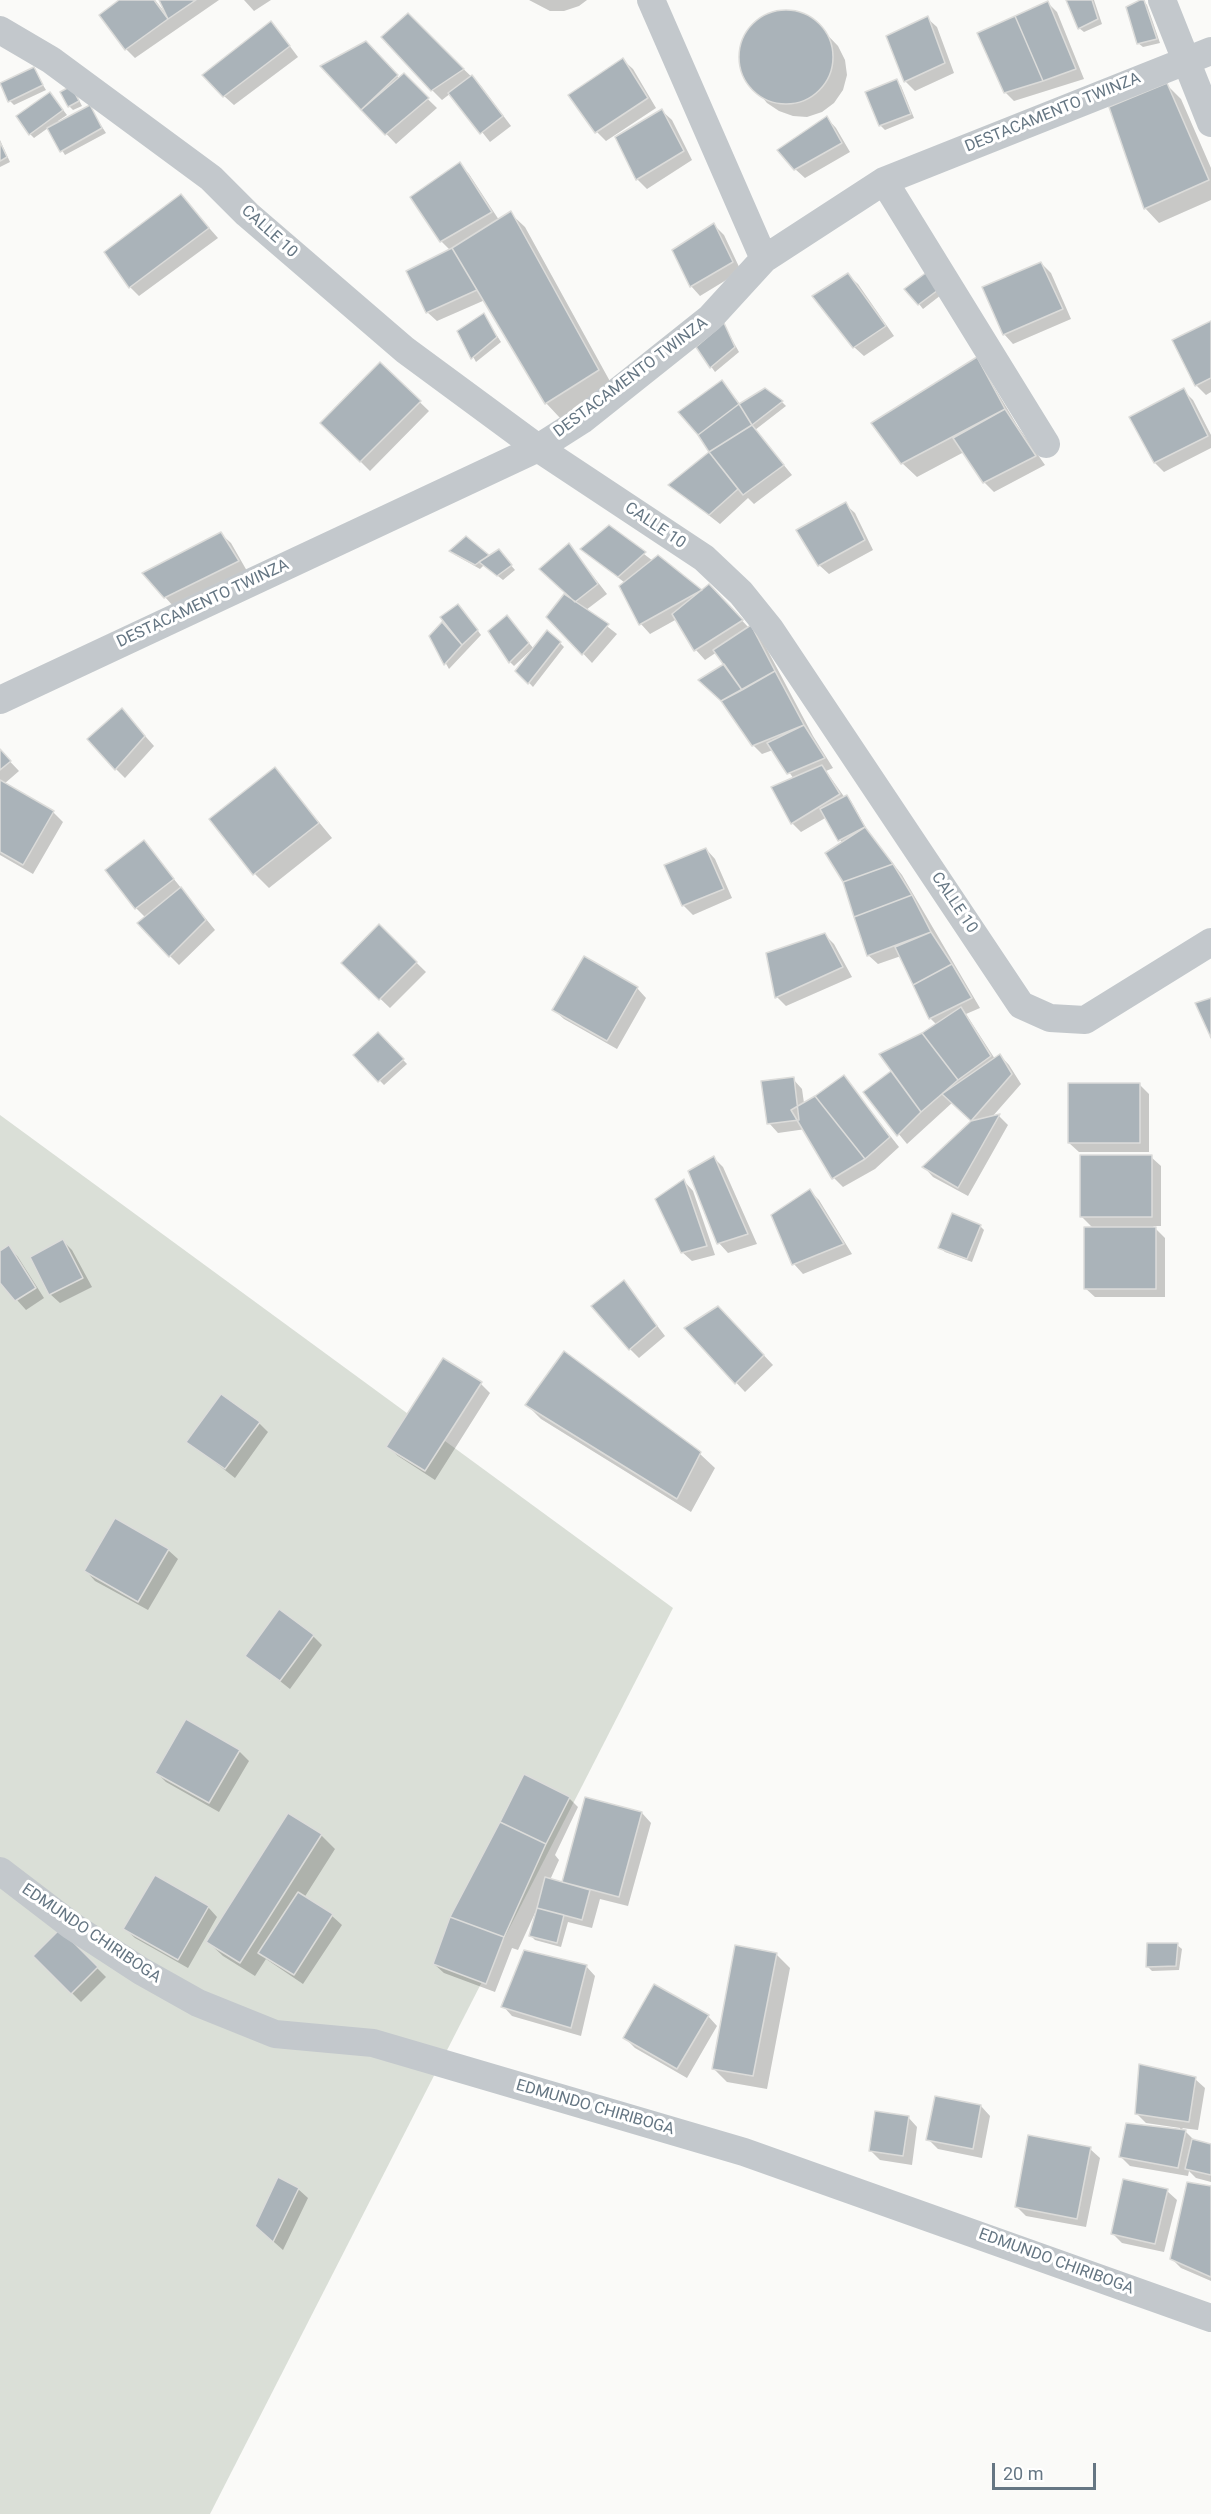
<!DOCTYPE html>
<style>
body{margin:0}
#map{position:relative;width:1211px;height:2514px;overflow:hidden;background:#fafaf8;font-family:Roboto,sans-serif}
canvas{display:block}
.scale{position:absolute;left:992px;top:2463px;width:104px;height:27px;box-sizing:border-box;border:3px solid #657683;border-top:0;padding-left:8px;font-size:18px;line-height:21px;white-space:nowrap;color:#657683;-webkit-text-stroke:4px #fff;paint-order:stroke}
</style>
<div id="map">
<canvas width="1211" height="2514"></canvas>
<div class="scale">20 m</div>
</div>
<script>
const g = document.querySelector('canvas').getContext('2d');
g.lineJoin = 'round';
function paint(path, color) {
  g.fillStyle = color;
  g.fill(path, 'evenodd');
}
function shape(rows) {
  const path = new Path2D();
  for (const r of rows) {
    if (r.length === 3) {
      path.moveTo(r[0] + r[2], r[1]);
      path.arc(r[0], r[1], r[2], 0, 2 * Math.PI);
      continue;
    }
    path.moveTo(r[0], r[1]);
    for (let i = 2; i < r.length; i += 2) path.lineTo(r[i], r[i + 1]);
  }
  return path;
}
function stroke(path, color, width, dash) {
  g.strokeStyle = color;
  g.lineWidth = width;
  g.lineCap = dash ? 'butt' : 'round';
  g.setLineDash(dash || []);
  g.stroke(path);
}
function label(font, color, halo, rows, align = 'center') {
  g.font = font + ' Roboto,sans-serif';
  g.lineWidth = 6;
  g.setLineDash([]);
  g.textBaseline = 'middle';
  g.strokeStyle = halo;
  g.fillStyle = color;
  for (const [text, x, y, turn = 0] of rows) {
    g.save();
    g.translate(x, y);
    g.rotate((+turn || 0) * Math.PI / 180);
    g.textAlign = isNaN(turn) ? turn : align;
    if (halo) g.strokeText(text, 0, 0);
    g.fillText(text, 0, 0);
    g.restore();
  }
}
const green = shape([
 [0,1115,673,1608,210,2514,0,2514]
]);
const shadow = shape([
 [122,0,155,0,166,14,161,0,219,0,135,58,126,49],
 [244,0,271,0,254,11],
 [529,0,587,0,579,6,564,11,550,11],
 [1067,0,1094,0,1102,24,1084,32,1079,28],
 [1143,0,1147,5,1160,43,1143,47,1138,43],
 [1048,3,1057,12,1084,79,1014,101,1005,92],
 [783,11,799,13,813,20,838,46,845,60,847,75,843,90,834,103,822,112,807,117,793,116,779,111,767,103,744,75,740,62,741,47,746,34,756,22,768,15],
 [408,15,481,86,511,126,490,142,451,93,442,100,432,90,383,37],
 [927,18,937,27,954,73,915,91,905,81,888,37],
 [280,33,298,57,234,105,224,96],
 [365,43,399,78,403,75,437,108,396,144,322,66],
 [623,60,633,69,656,108,606,141,597,132],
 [33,69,46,90,14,105,10,101],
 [897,81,901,86,914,118,885,130,880,125],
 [1167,85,1181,99,1211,168,1211,200,1159,223,1145,208],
 [75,92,82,106,73,110,69,106],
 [54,98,67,115,58,121,59,123,89,107,106,133,65,155,48,128,34,138,30,134],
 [662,111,672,120,692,160,647,189,637,179,617,138],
 [827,118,836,128,850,152,805,178,795,169],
 [0,140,10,162,0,167],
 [460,164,469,174,499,220,510,213,525,227,612,385,560,418,546,403,485,300,437,321,427,312,451,251,441,241],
 [181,196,218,238,139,296,130,287],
 [714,225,724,235,741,271,700,296,691,286],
 [1041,263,1051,273,1071,319,1013,344,1004,334],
 [927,274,941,295,923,309,919,304],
 [848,275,858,284,894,336,864,356,854,347],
 [484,315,501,342,476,362,459,331],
 [1211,323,1211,392,1206,395,1196,385],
 [724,325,739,352,715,372,698,348],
 [977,358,1017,425,1045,465,994,492,984,482,964,452,917,477,902,463],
 [380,364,429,411,370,471,322,423],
 [722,382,741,405,782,402,786,406,755,430,792,475,754,504,748,498,720,524,670,485,711,452],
 [1183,390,1193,400,1211,435,1211,448,1164,472,1155,463,1131,417],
 [845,504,855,513,873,550,829,574,819,565],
 [609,527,653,561,702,592,719,596,749,628,760,636,813,736,833,768,826,771,845,798,847,796,851,801,869,833,902,875,980,1008,966,1014,995,1059,1000,1055,1009,1065,1021,1084,992,1117,999,1116,1008,1125,968,1196,933,1177,924,1167,973,1121,953,1102,907,1144,865,1093,894,1071,937,1025,930,1018,901,956,878,964,868,955,842,843,827,817,801,832,792,823,794,779,773,750,762,754,753,745,726,665,717,652,705,660,696,650,677,619,650,634,641,624,621,586,625,583,583,549],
 [221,534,231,543,247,571,174,607,165,597],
 [466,538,489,557,503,556,515,570,503,580,484,565,480,569,455,555,451,551],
 [569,545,607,594,586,610,617,634,592,663,548,616,574,600],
 [463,610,481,635,449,669,431,637,443,624,452,632],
 [511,622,534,649,560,643,564,647,533,687,517,670,531,652,530,651,514,666,510,662],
 [122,710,154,746,125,778,116,769],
 [0,751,19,771,4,784,53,812,63,822,33,874,0,855],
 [275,769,332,838,269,888,255,874,211,819],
 [144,842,215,930,179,965,170,956,146,918,136,908],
 [706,849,715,859,732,898,693,915,683,905],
 [379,926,426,972,390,1008,343,963],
 [825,935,834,944,852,977,786,1006,777,997],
 [637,988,646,998,617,1049,564,1019,554,1010],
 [378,1034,407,1064,384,1085,355,1055],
 [844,1077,899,1147,875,1169,843,1187,834,1178,806,1129,778,1133,769,1123,793,1079,802,1089,804,1103],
 [1139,1084,1149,1094,1149,1152,1079,1152,1069,1143],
 [1151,1157,1161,1166,1161,1226,1153,1226,1165,1238,1165,1297,1095,1297,1085,1288,1094,1229,1081,1216],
 [714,1158,723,1167,757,1244,728,1253,719,1243],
 [684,1181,693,1191,715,1255,692,1261,682,1252],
 [810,1191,819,1200,852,1254,803,1274,794,1264,772,1216],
 [980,1226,984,1230,972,1262,945,1252,940,1247],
 [63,1241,72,1250,92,1287,60,1303,50,1294],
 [9,1247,18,1257,44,1298,26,1310,0,1281,0,1253],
 [624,1282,665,1336,639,1358,630,1349],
 [728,1317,773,1365,745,1392,686,1329],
 [564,1353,700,1454,715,1468,691,1512,541,1419,527,1405],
 [443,1360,481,1384,490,1393,435,1480,398,1456,388,1447],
 [259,1423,268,1432,235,1478,188,1441],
 [168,1550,178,1559,148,1610,95,1581,86,1571],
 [313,1636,322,1645,290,1689,247,1655],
 [186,1721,239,1751,249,1761,219,1812,166,1782,157,1773],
 [569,1798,578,1807,555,1855,559,1860,550,1880,563,1884,642,1813,651,1823,628,1906,600,1899,592,1928,568,1922,561,1947,535,1940,531,1936,537,1913,535,1913,518,1950,512,1948,495,1992,444,1973,434,1964],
 [321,1835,335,1849,304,1898,332,1916,342,1925,303,1984,266,1959,255,1976,223,1956,208,1942],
 [208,1907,217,1917,188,1968,135,1938,125,1929],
 [60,1931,106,1977,81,2002,35,1956],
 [1177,1945,1182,1949,1179,1970,1152,1971,1148,1967],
 [776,1954,790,1968,767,2089,727,2082,713,2068],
 [586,1966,595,1976,581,2036,512,2016,503,2006],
 [708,2016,717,2026,687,2078,635,2048,625,2038],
 [1195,2079,1205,2088,1198,2130,1182,2128,1195,2141,1211,2145,1211,2182,1196,2178,1189,2171,1188,2176,1130,2166,1120,2156,1180,2130,1180,2128,1146,2123,1136,2113],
 [981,2106,990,2116,982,2158,938,2149,928,2139],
 [908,2117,917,2127,912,2165,880,2160,871,2151],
 [1090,2149,1100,2158,1086,2227,1026,2216,1016,2206],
 [1211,2187,1211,2281,1181,2268,1171,2258],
 [298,2189,308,2198,283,2250,266,2235],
 [1167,2191,1177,2200,1164,2252,1122,2243,1112,2233]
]);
const building = shape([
 [119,0,154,0,168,19,125,50,99,15,119,0],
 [159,0,196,0,168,19,159,0],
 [1066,0,1092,0,1098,19,1078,29,1066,0],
 [1140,0,1144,0,1157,39,1137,44,1126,7,1140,0],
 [1048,1,1076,69,1043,81,1015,16,1048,1],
 [786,57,47],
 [408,13,464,69,431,91,381,37,408,13],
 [928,16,945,63,904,82,886,36,928,16],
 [1015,16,1043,81,1004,93,977,33,1015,16],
 [271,21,290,46,223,97,202,75,271,21],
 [366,41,398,75,361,110,320,66,366,41],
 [623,58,648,98,595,133,568,95,623,58],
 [34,67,43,85,8,102,0,83,34,67],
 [404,73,429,98,385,135,361,110,404,73],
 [472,75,503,116,480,134,448,93,472,75],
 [897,79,911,114,879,126,865,92,897,79],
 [1167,83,1209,180,1144,209,1109,107,1167,83],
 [71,86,79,101,68,107,60,92,71,86],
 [50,92,63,110,29,135,16,116,50,92],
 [90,105,102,128,60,152,47,128,90,105],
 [662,109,684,151,636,180,615,137,662,109],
 [827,116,842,143,794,170,777,150,827,116],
 [0,142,7,157,0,161,0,142],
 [460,162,492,212,440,242,410,197,460,162],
 [181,194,209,228,129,288,104,252,181,194],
 [511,211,599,370,545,404,452,248,511,211],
 [714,223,733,262,690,287,672,250,714,223],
 [452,248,477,290,426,313,406,271,452,248],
 [1041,262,1063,309,1003,335,982,287,1041,262],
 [927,272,938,290,918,305,904,289,927,272],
 [848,273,886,326,853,348,812,296,848,273],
 [484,313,497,337,471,359,457,331,484,313],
 [1211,321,1211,378,1195,386,1172,340,1211,321],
 [724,323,735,347,710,368,696,347,724,323],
 [977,357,1005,409,901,464,871,423,977,357],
 [380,362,421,401,360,462,320,423,380,362],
 [722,380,739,404,698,435,678,412,722,380],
 [765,388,783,401,752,425,739,404,765,388],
 [1184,388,1208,436,1154,463,1129,417,1184,388],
 [739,404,752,425,709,452,698,435,739,404],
 [1005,409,1036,456,983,483,953,438,1005,409],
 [752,425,784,465,743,495,709,452,752,425],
 [709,452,738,489,709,515,668,485,709,452],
 [846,502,865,540,818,566,796,530,846,502],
 [609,525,646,552,618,577,580,549,609,525],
 [221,532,239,561,164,598,142,573,221,532],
 [466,536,489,555,475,565,449,551,466,536],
 [569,543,598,584,575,602,539,569,569,543],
 [499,549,512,565,497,576,479,562,499,549],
 [658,555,702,590,639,625,619,586,658,555],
 [709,584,743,620,694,651,672,614,709,584],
 [564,594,609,624,582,655,546,617,564,594],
 [458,604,478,630,462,645,440,617,458,604],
 [507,615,529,643,509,663,488,631,507,615],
 [442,622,462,645,444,665,429,636,442,622],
 [751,625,775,671,742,690,713,650,751,625],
 [547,630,561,642,528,684,515,671,547,630],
 [724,664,742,690,721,701,698,680,724,664],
 [775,671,804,725,752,746,721,701,775,671],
 [122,708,145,736,115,770,87,739,122,708],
 [804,725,825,758,787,774,767,743,804,725],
 [0,749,11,761,0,770,0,749],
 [822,765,840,794,791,824,771,787,822,765],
 [275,767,319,823,253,875,209,819,275,767],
 [0,780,54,811,23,865,0,852,0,780],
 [847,795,865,827,838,841,820,809,847,795],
 [865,827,893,864,843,882,825,853,865,827],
 [144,840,174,879,135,909,105,870,144,840],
 [706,848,724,889,682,906,664,865,706,848],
 [893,864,912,895,854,917,843,882,893,864],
 [181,887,206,920,169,957,137,923,181,887],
 [912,895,931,932,867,956,854,917,912,895],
 [379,924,417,962,379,1000,341,963,379,924],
 [931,932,952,964,913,985,895,947,931,932],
 [825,933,843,967,775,998,766,953,825,933],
 [584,956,638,987,607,1041,552,1010,584,956],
 [952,964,972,998,929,1019,913,985,952,964],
 [1211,998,1211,1038,1195,1003,1211,998],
 [961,1007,991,1056,958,1080,922,1033,961,1007],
 [378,1032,404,1059,378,1082,353,1055,378,1032],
 [922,1033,958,1080,921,1112,879,1054,922,1033],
 [1000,1054,1012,1074,971,1121,942,1094,1000,1054],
 [891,1071,921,1112,897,1136,863,1092,891,1071],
 [844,1075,890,1137,865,1159,815,1096,844,1075],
 [794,1077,799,1120,767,1124,761,1081,794,1077],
 [1068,1083,1140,1083,1140,1143,1068,1143,1068,1083],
 [815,1096,865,1159,832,1179,791,1110,815,1096],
 [1000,1114,958,1188,922,1167,971,1121,1000,1114],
 [1080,1155,1152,1155,1152,1217,1080,1217,1080,1155],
 [714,1156,748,1234,717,1244,688,1171,714,1156],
 [684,1179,707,1246,681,1253,655,1199,684,1179],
 [810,1189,844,1244,792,1265,771,1215,810,1189],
 [952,1213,981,1225,967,1259,938,1248,952,1213],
 [1084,1227,1156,1227,1156,1289,1084,1289,1084,1227],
 [63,1239,83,1278,49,1295,30,1257,63,1239],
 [9,1245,36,1288,15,1301,0,1283,0,1251,9,1245],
 [624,1280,657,1326,629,1350,591,1306,624,1280],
 [718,1306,764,1355,735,1384,684,1328,718,1306],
 [564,1351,701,1452,677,1499,525,1405,564,1351],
 [443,1358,482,1382,425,1471,386,1447,443,1358],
 [221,1394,260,1422,225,1469,186,1442,221,1394],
 [115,1518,169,1549,138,1602,84,1571,115,1518],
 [279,1609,314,1635,280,1681,245,1656,279,1609],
 [186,1719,240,1750,209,1803,155,1773,186,1719],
 [524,1774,570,1797,546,1844,500,1822,524,1774],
 [585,1797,642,1812,619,1897,562,1882,585,1797],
 [288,1813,322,1834,240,1963,206,1942,288,1813],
 [500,1822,546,1844,504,1937,450,1917,500,1822],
 [155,1875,209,1906,178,1960,123,1929,155,1875],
 [545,1877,590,1890,582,1920,537,1908,545,1877],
 [298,1892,333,1914,294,1975,258,1953,298,1892],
 [537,1908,564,1915,557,1943,529,1936,537,1908],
 [450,1917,504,1937,486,1984,433,1964,450,1917],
 [60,1929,98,1967,71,1994,33,1956,60,1929],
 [1147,1943,1178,1943,1176,1966,1146,1967,1147,1943],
 [735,1945,777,1953,753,2076,712,2069,735,1945],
 [524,1950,587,1965,571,2028,501,2007,524,1950],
 [654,1984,709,2015,677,2069,623,2038,654,1984],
 [1139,2064,1196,2077,1189,2122,1135,2114,1139,2064],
 [935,2096,981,2105,973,2149,926,2140,935,2096],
 [875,2111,909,2116,903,2156,869,2151,875,2111],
 [1126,2123,1186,2130,1178,2168,1119,2157,1126,2123],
 [1028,2135,1091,2147,1077,2219,1015,2207,1028,2135],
 [1192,2139,1211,2144,1211,2175,1185,2169,1192,2139],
 [278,2177,299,2188,273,2242,255,2226,278,2177],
 [1123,2179,1168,2189,1155,2244,1111,2234,1123,2179],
 [1187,2182,1211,2186,1211,2277,1170,2259,1187,2182]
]);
const minor = shape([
 [651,0,764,259],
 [1162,0,1211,123],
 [0,30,51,60,211,178,247,214,405,350,538,448,704,558,741,593,770,629,1021,1005,1050,1018,1085,1020,1211,942],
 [884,181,1046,444],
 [0,700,538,448,582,420,710,318,764,259,884,181,1211,51],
 [0,1871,72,1926,141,1971,198,2003,275,2034,373,2043,744,2152,1211,2318]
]);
const streetNames = [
 ["DESTACAMENTO TWINZA",1053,113,-22],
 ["CALLE 10",269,232,42],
 ["DESTACAMENTO TWINZA",631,378,-37],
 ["CALLE 10",655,526,34],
 ["DESTACAMENTO TWINZA",203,604,-25],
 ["CALLE 10",954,903,56],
 ["EDMUNDO CHIRIBOGA",91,1934,34],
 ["EDMUNDO CHIRIBOGA",595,2108,16],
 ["EDMUNDO CHIRIBOGA",1056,2262,20]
];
paint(green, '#dadfd7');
paint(shadow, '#0003');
paint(building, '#aab3b9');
stroke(building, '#dcdcda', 1.5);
stroke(minor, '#c3c8cc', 28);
label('16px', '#657683', '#fff', streetNames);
</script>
